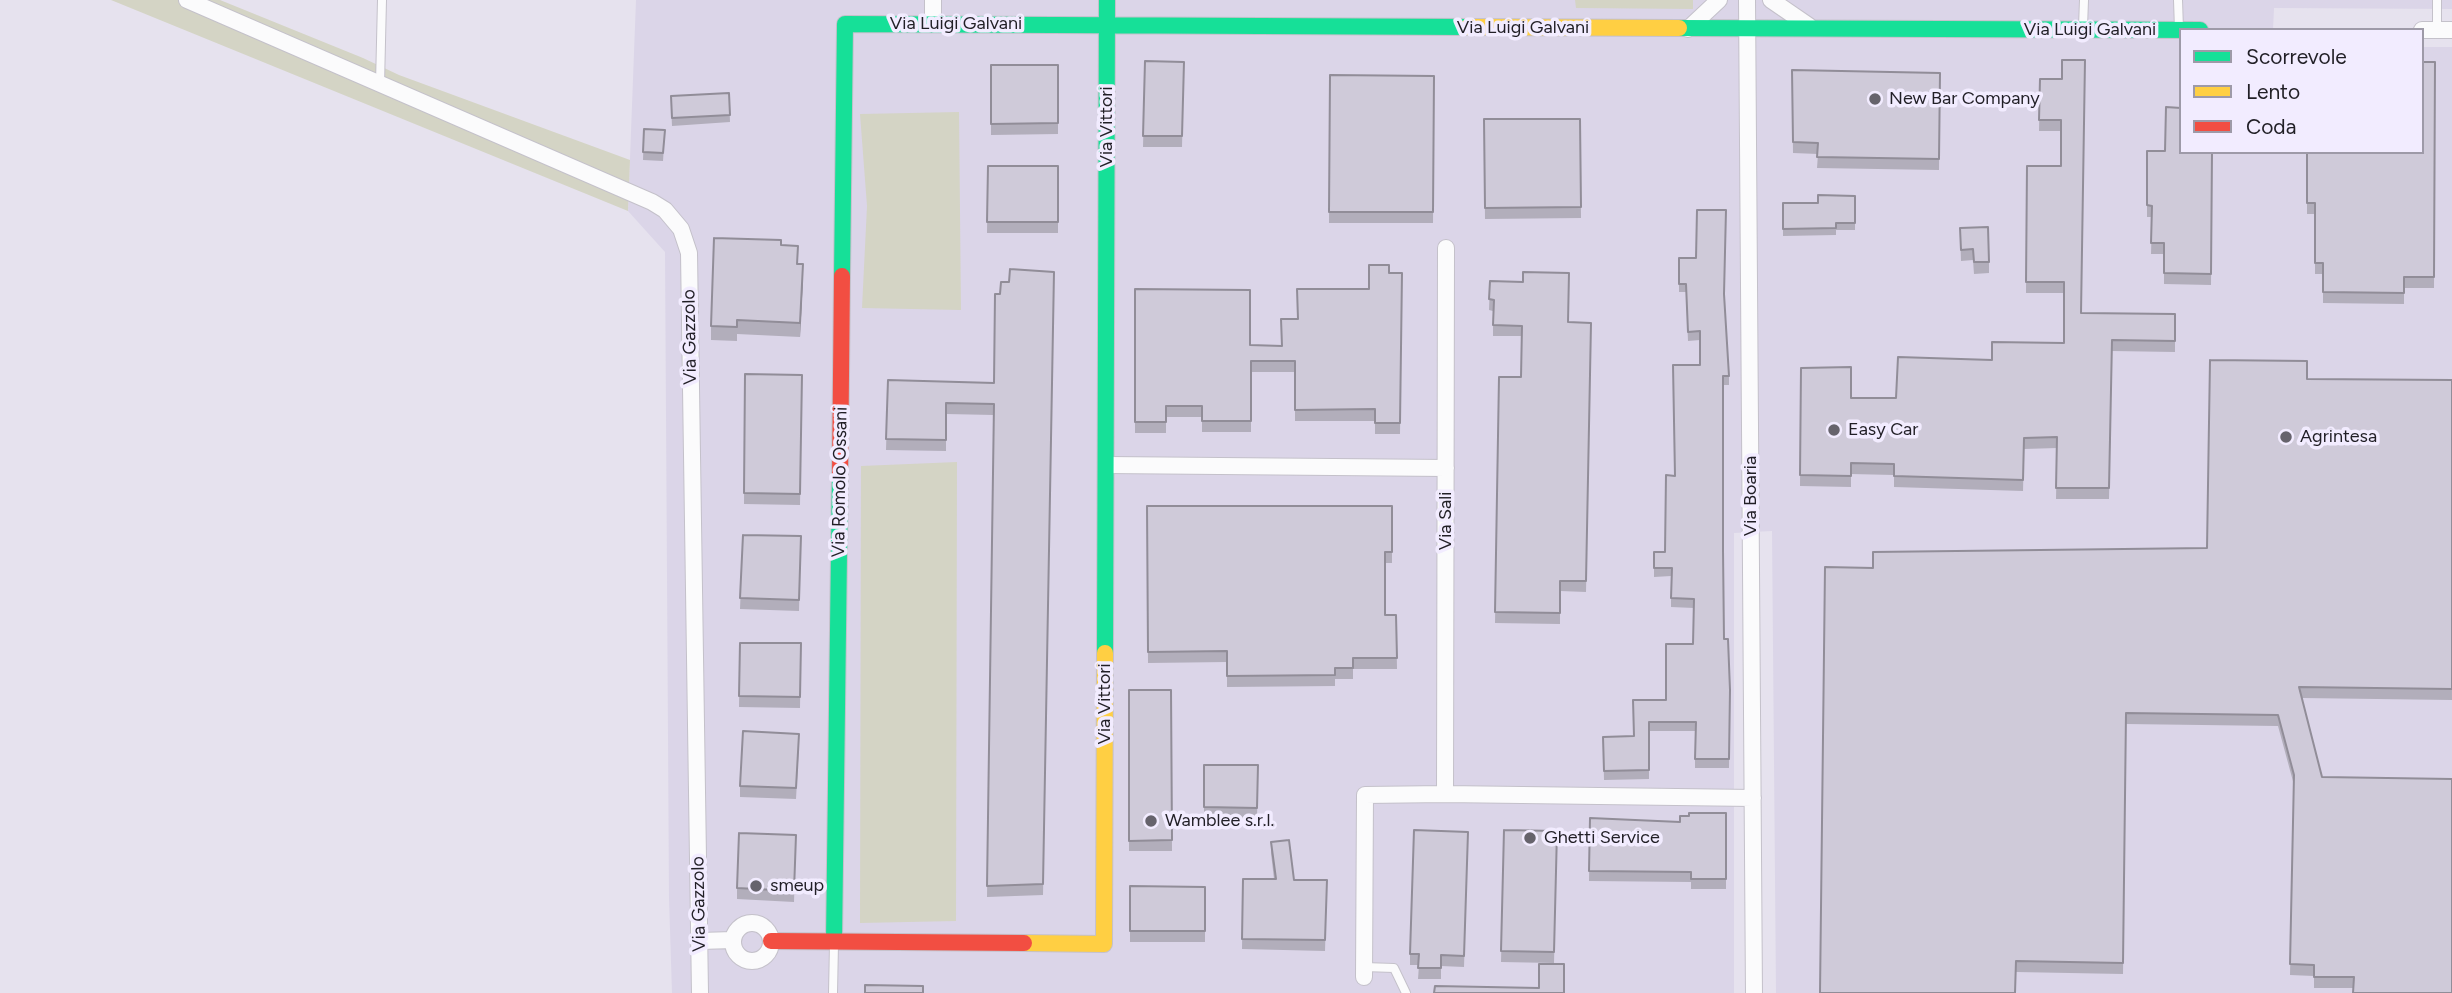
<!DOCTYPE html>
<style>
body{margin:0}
#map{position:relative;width:2452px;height:993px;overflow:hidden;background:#e6e2ee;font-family:Figtree,sans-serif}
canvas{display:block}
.legend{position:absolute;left:2179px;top:28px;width:245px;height:126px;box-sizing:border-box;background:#f2ecff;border:2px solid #9e9aa8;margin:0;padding:9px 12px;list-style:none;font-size:21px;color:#211f26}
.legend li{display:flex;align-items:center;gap:14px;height:35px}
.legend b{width:35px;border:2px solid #9e9aa8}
</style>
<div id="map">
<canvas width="2452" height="993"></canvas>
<ul class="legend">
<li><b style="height:9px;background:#16e098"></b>Scorrevole</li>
<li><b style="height:9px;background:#ffcf43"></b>Lento</li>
<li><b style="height:9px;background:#f24e42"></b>Coda</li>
</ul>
</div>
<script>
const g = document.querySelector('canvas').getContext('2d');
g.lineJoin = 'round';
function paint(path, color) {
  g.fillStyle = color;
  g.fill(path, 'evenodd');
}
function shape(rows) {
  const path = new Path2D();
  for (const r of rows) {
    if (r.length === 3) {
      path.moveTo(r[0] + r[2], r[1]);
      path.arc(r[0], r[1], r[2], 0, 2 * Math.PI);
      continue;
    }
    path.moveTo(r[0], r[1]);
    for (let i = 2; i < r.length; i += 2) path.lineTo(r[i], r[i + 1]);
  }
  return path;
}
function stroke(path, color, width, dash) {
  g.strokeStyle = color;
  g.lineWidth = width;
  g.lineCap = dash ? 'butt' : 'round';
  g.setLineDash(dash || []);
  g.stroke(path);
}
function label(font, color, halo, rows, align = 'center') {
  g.font = font + ' Figtree,sans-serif';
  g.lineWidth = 7;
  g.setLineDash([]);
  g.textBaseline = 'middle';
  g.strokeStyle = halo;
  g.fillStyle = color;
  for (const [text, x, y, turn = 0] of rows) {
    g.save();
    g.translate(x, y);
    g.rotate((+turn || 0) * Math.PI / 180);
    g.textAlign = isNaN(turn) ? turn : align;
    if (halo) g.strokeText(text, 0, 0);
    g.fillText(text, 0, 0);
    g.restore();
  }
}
const built = shape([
 [636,0,2452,0,2452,9,2274,8,2273,30,2181,30,2181,152,2422,152,2422,47,2452,47,2452,993,1776,993,1772,531,1734,533,1734,993,672,993,669,898,665,252,628,211]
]);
const green = shape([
 [111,0,220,0,363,58,399,75,630,160,628,211],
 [1575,0,1693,0,1693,9,1576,8],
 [959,112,961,310,862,308,867,206,860,114],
 [957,462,956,921,860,923,861,466]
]);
const lane = shape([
 [2178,0,2179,29],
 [2083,27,2084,0],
 [2437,30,2437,0],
 [380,84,382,0],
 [1364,967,1394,968,1406,993],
 [833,993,834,944]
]);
const street = shape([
 [187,0,652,202,665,210,681,229,689,253,700,993],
 [933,0,933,24],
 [1747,0,1754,993],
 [1771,0,1809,26],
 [1688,29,1719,0],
 [2422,30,2452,30],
 [1446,248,1445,794,1753,798],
 [1107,465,1446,468],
 [752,942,19],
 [700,941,733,940],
 [1364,977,1365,795,1445,794]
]);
const fast = shape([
 [1679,28,2200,30],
 [842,276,845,24,1468,27],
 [1105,653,1107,0],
 [834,941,840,474]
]);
const slow = shape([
 [1468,27,1679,28],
 [1024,943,1104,944,1105,653]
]);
const jam = shape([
 [840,474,842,276],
 [771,941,1024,943]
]);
const wall = shape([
 [1145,61,1184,62,1182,147,1143,147],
 [2435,62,2434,288,2404,288,2404,304,2323,303,2323,274,2315,274,2315,214,2307,214,2307,152],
 [991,65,1058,65,1058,134,991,135],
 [1792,70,1940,73,1939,170,1817,168,1818,154,1793,153],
 [1330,75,1434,76,1433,223,1329,223],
 [2040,79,2062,79,2081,313,2175,314,2175,352,2112,351,2109,499,2056,499,2057,448,2024,449,2023,491,1894,487,1894,475,1851,474,1851,487,1800,486,1801,368,1851,398,1896,398,1992,360,2064,343,2064,293,2026,293,2027,166,2061,166,2061,131,2039,131],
 [729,93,730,122,672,126,671,104],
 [1484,119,1580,119,1581,218,1485,219],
 [644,129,665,130,663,161,643,160],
 [2147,151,2212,152,2211,285,2164,284,2164,254,2151,254,2152,217,2147,217],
 [988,166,1058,166,1058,233,987,233],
 [1855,196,1855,230,1836,230,1836,235,1783,236,1783,203,1818,203],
 [1960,228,1989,262,1989,273,1974,274,1973,260,1961,261],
 [781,245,798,264,803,278,800,337,737,334,737,341,711,340,711,326],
 [1679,258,1724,297,1729,376,1729,385,1723,385,1724,639,1730,690,1729,768,1695,768,1695,731,1649,731,1649,779,1604,780,1603,737,1633,736,1666,700,1693,644,1694,608,1671,607,1671,576,1654,577,1654,552,1665,552,1674,476,1700,365,1700,340,1688,341,1686,292,1679,292],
 [1054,272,1043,895,987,897,994,415,946,414,946,451,886,450,888,380,994,383,1000,294,1009,282],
 [1389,273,1402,273,1400,434,1375,434,1375,421,1295,421,1295,372,1251,372,1251,432,1202,432,1202,417,1166,417,1166,433,1135,433,1135,289,1250,345,1282,346,1297,319,1369,289],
 [1490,281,1568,322,1591,323,1586,592,1560,591,1560,624,1495,623,1499,377,1521,377,1521,336,1493,336,1493,311,1489,310],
 [745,374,802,375,800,505,744,504],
 [2307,379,2452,380,2452,700,2302,698,2322,777,2452,779,2353,988,2314,988,2314,976,2290,975,2294,785,2278,726,2126,724,2123,974,2016,972,1873,568,2207,548],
 [1147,506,1392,506,1392,563,1385,563,1385,615,1396,615,1397,669,1353,669,1353,679,1335,679,1335,686,1227,687,1227,662,1148,663],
 [743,535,801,536,799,611,740,609],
 [740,643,801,643,800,708,739,707],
 [1129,690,1171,690,1172,851,1129,851],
 [799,745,796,799,740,797,740,786],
 [1204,765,1258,765,1257,819,1204,818],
 [1726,813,1726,889,1691,889,1691,882,1589,881,1590,818,1680,822,1689,816],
 [1504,830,1557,831,1554,963,1501,962],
 [1468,832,1464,967,1441,966,1441,979,1418,979,1419,965,1410,965,1410,954],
 [796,835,794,902,737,899,737,888],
 [1271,842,1294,880,1327,880,1325,951,1242,949,1243,879,1274,879,1271,853],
 [1130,886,1205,887,1205,942,1130,942]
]);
const shadedWall = shape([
 [803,264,803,278,800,337,800,323]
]);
const building = shape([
 [2062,60,2085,60,2081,313,2175,314,2175,341,2112,340,2109,488,2056,488,2057,437,2024,438,2023,480,1894,476,1894,464,1851,463,1851,476,1800,475,1801,368,1851,367,1851,398,1896,398,1898,357,1992,360,1992,342,2064,343,2064,282,2026,282,2027,166,2061,166,2061,120,2039,120,2040,79,2062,79,2062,60],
 [1145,61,1184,62,1182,136,1143,136,1145,61],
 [2422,62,2435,62,2434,277,2404,277,2404,293,2323,292,2323,263,2315,263,2315,203,2307,203,2307,152,2422,152,2422,62],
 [991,65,1058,65,1058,123,991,124,991,65],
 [1792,70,1940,73,1939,159,1817,157,1818,143,1793,142,1792,70],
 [1330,75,1434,76,1433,212,1329,212,1330,75],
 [729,93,730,115,672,118,671,96,729,93],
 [2166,107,2181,108,2181,152,2212,152,2211,274,2164,273,2164,243,2151,243,2152,206,2147,205,2147,151,2165,151,2166,107],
 [1484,119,1580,119,1581,207,1485,208,1484,119],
 [644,129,665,130,663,153,643,152,644,129],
 [988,166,1058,166,1058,222,987,222,988,166],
 [1818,195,1855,196,1855,223,1836,223,1836,228,1783,229,1783,203,1818,203,1818,195],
 [1697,210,1726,210,1724,294,1729,376,1723,376,1723,550,1724,639,1728,639,1730,690,1729,759,1695,759,1696,722,1649,722,1649,770,1604,771,1603,737,1634,736,1633,700,1666,700,1666,644,1693,644,1694,599,1671,598,1672,568,1654,568,1654,552,1665,552,1666,475,1675,476,1673,365,1700,365,1700,331,1688,332,1686,284,1679,284,1679,258,1696,258,1697,210],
 [1988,227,1989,262,1974,262,1973,249,1961,250,1960,228,1988,227],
 [714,238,781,240,781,245,798,246,797,264,803,264,800,323,737,320,737,327,711,326,714,238],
 [1369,265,1389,265,1389,273,1402,273,1400,423,1375,423,1375,409,1295,410,1295,361,1251,361,1251,421,1202,421,1202,406,1166,406,1166,422,1135,422,1135,289,1250,290,1250,345,1282,346,1281,319,1298,319,1297,289,1369,289,1369,265],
 [1010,269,1054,272,1043,884,987,886,994,404,946,403,946,440,886,439,888,380,994,383,995,294,1000,294,1001,282,1009,282,1010,269],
 [1523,272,1569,273,1568,322,1591,323,1586,581,1560,581,1560,613,1495,612,1499,377,1521,377,1522,326,1493,325,1494,300,1489,299,1490,281,1523,282,1523,272],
 [2210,360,2307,361,2307,379,2452,380,2452,689,2299,687,2322,777,2452,779,2452,993,2353,993,2354,977,2314,977,2314,965,2290,964,2294,775,2278,715,2126,713,2123,963,2016,961,2015,993,1820,993,1825,567,1873,568,1873,552,2207,548,2210,360],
 [745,374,802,375,800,494,744,493,745,374],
 [1147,506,1392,506,1392,552,1385,552,1385,615,1396,615,1397,658,1353,658,1353,668,1335,668,1335,675,1227,676,1227,651,1148,652,1147,506],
 [743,535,801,536,799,600,740,598,743,535],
 [740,643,801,643,800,697,739,696,740,643],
 [1129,690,1171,690,1172,840,1129,841,1129,690],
 [743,731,799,734,796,788,740,786,743,731],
 [1204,765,1258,765,1257,808,1204,807,1204,765],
 [1689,813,1726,813,1726,879,1691,879,1691,872,1589,871,1590,818,1680,822,1680,816,1689,816,1689,813],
 [1414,830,1468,832,1464,956,1441,955,1441,968,1418,968,1419,954,1410,954,1414,830],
 [1504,830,1557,831,1554,952,1501,951,1504,830],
 [739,833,796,835,794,891,737,888,739,833],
 [1289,840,1294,880,1327,880,1325,940,1242,939,1243,879,1276,879,1271,842,1289,840],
 [1130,886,1205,887,1205,931,1130,931,1130,886],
 [1539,964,1564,964,1564,993,1434,993,1435,986,1539,988,1539,964],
 [865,985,923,986,923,993,865,993,865,985]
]);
const markers = [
 [1875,99,7,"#66636c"],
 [1834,430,7,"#66636c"],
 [2286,437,7,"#66636c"],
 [1151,821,7,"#66636c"],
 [1530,838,7,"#66636c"],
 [756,886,7,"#66636c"]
];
const streetNames = [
 ["Via Luigi Galvani",956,24],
 ["Via Luigi Galvani",1523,28],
 ["Via Luigi Galvani",2090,30],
 ["Via Vittori",1107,127,-90],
 ["Via Gazzolo",690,337,-91],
 ["Via Romolo Ossani",840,482,-89],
 ["Via Boaria",1751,496,-90],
 ["Via Sali",1446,521,-90],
 ["Via Vittori",1105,704,-90],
 ["Via Gazzolo",699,904,-91]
];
const poiNames = [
 ["New Bar Company",1889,99],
 ["Easy Car",1848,430],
 ["Agrintesa",2300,437],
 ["Wamblee s.r.l.",1165,821],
 ["Ghetti Service",1544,838],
 ["smeup",770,886]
];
paint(built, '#dbd5e8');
paint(green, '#d4d4c5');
stroke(lane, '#c4c1ca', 10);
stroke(street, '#c4c1ca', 18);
stroke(fast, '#c4c1ca', 18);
stroke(slow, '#c4c1ca', 18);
stroke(jam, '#c4c1ca', 18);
stroke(lane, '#fbfbfc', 8);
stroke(street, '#fbfbfc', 16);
stroke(fast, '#16e098', 16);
stroke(slow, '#ffcf43', 16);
stroke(jam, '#f24e42', 16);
paint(wall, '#b2aebb');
paint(shadedWall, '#918d98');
paint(building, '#cfcad9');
stroke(building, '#918d98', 2);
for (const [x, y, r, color] of markers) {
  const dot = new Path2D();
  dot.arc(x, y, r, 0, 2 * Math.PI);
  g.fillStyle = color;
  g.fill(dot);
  stroke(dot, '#f2ecff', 2.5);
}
label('18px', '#211f26', '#f2ecff', streetNames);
label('18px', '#211f26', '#f2ecff', poiNames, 'left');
</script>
